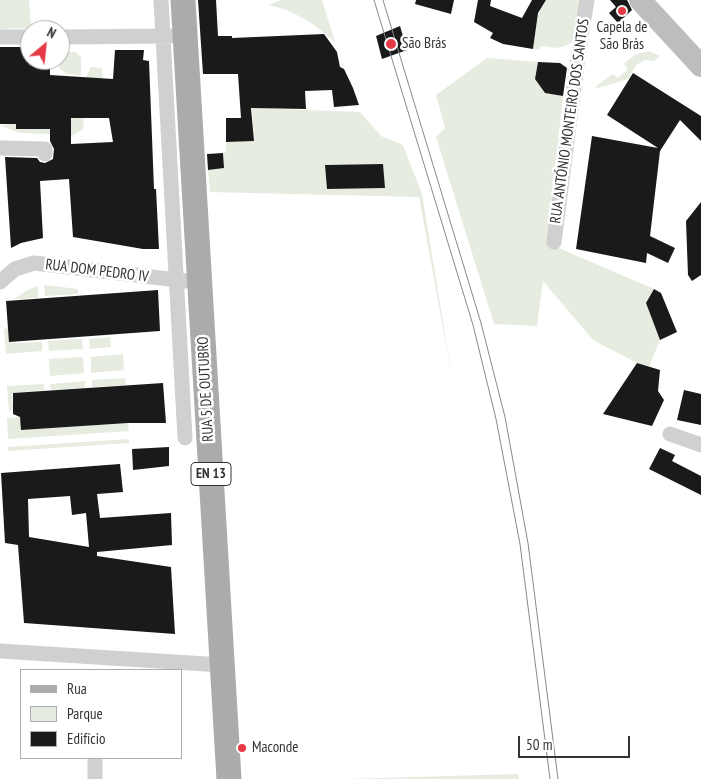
<!DOCTYPE html>
<meta charset="utf-8">
<style>
body{margin:0}
#map{position:relative;width:701px;height:779px;overflow:hidden;background:#fff;font-family:"PT Sans Narrow",sans-serif}
canvas{display:block}
.legend{position:absolute;left:20px;top:669px;width:162px;height:90px;box-sizing:border-box;background:#fff;border:1px solid #adadad;margin:0;padding:6px 9px;list-style:none;font-size:15px;color:#333}
.legend li{display:flex;align-items:center;gap:10px;height:25px}
.legend b{width:25px;border:1px solid #adadad}
.north{position:absolute;left:20px;top:20px;width:50px;height:50px;box-sizing:border-box;background:#fff;border:1px solid #adadad;border-radius:50%;rotate:28deg;font-size:14px;font-weight:700;line-height:20px;text-align:center;color:#333}
.north::after{content:'';display:block;margin:auto;width:18px;height:22px;background:#e63946;clip-path:polygon(50% 0,100% 100%,50% 72%,0 100%)}
.scale{position:absolute;left:518px;top:736px;width:112px;height:22px;box-sizing:border-box;border:2px solid #333;border-top:0;padding-left:6px;font-size:15px;line-height:18px;white-space:nowrap;color:#333;-webkit-text-stroke:4px #fff;paint-order:stroke}
</style>
<div id="map">
<canvas width="701" height="779"></canvas>
<ul class="legend">
<li><b style="height:6px;background:#ababab"></b>Rua</li>
<li><b style="height:14px;background:#e6ecdf"></b>Parque</li>
<li><b style="height:14px;background:#1a1a1a"></b>Edifício</li>
</ul>
<div class="north">N</div>
<div class="scale">50 m</div>
</div>
<script>
const g = document.querySelector('canvas').getContext('2d');
g.lineJoin = 'round';
function paint(path, color) {
  g.fillStyle = color;
  g.fill(path, 'evenodd');
}
function shape(rows) {
  const path = new Path2D();
  for (const r of rows) {
    path.moveTo(r[0], r[1]);
    for (let i = 2; i < r.length; i += 2) path.lineTo(r[i], r[i + 1]);
  }
  return path;
}
function stroke(path, color, width, dash) {
  g.strokeStyle = color;
  g.lineWidth = width;
  g.lineCap = dash ? 'butt' : 'round';
  g.setLineDash(dash || []);
  g.stroke(path);
}
function label(font, color, halo, rows, align = 'center') {
  g.font = font + ' "PT Sans Narrow",sans-serif';
  g.lineWidth = 5;
  g.setLineDash([]);
  g.textBaseline = 'middle';
  g.strokeStyle = halo;
  g.fillStyle = color;
  for (const [text, x, y, turn = 0] of rows) {
    g.save();
    g.translate(x, y);
    g.rotate((+turn || 0) * Math.PI / 180);
    g.textAlign = isNaN(turn) ? turn : align;
    if (halo) g.strokeText(text, 0, 0);
    g.fillText(text, 0, 0);
    g.restore();
  }
}
const green = shape([
 [0,0,29,0,31,28,0,29],
 [281,0,322,0,335,42,310,22,287,10,269,5],
 [546,0,583,0,576,31,572,42,565,46,556,48,541,46,540,50,533,49,538,14],
 [649,51,660,56,654,61,645,60,636,65,628,79,595,89,596,86,613,74,618,78,628,69,624,64,634,55],
 [60,52,75,52,81,57,81,75,67,74,59,68],
 [487,58,538,62,535,79,545,93,563,96,547,243,654,289,646,303,660,340,649,367,637,363,593,340,543,281,537,326,494,324,436,137,445,128,436,95],
 [91,67,102,68,103,79,86,78],
 [252,108,360,112,381,136,403,145,422,194,452,377,419,197,210,192,208,170,224,168,223,153,226,152,226,142,254,141],
 [383,164,384,188,327,189,326,165],
 [71,118,84,118,83,129,74,135,20,133,0,125,16,124,16,129,71,129],
 [44,285,78,289,78,294,45,296],
 [38,286,38,298,14,299,28,290],
 [9,328,11,343,42,342,42,351,6,354,4,329],
 [110,337,111,347,90,349,89,339],
 [82,339,83,349,49,351,48,341],
 [123,354,124,370,91,373,91,357],
 [83,357,84,373,50,376,49,359],
 [125,378,126,385,92,387,92,380],
 [85,381,85,388,51,390,50,384],
 [44,384,44,390,12,393,13,410,9,411,7,386],
 [20,417,22,430,128,423,129,431,8,439,7,418],
 [129,439,129,443,8,451,8,447],
 [518,774,519,779,345,779]
]);
const building = shape([
 [198,0,216,0,218,36,232,36,232,38,324,34,337,52,340,67,344,69,353,88,359,105,334,107,332,90,305,91,306,109,251,108,254,141,226,142,226,118,241,118,238,74,203,74],
 [416,0,454,0,451,14,415,4],
 [478,0,491,0,490,6,522,18,532,0,546,0,538,13,533,49,503,44,490,38,493,33,474,22],
 [610,0,627,0,632,10,618,23,609,13,616,7],
 [400,26,407,50,382,59,376,36],
 [0,47,30,47,30,60,50,60,50,75,113,79,115,50,144,50,143,60,149,61,154,189,156,189,159,249,143,249,73,237,69,179,40,181,43,238,21,243,11,248,5,157,37,158,40,162,45,163,53,159,54,149,50,141,50,129,16,129,16,124,0,124],
 [71,118,109,118,113,142,71,144],
 [538,62,560,63,567,68,563,96,545,93,535,79],
 [633,73,701,116,701,141,680,120,660,151,650,236,675,248,668,263,647,253,646,263,576,249,592,136,658,148,607,115],
 [223,153,224,168,208,170,207,154],
 [383,164,385,188,327,189,325,165],
 [701,202,701,275,692,281,688,275,686,221],
 [654,289,661,293,677,332,660,340,646,303],
 [158,290,160,331,9,342,6,301],
 [637,363,660,370,658,391,664,400,652,426,603,414],
 [163,383,166,423,128,423,21,430,20,417,13,414,13,393],
 [684,390,701,394,701,425,677,420],
 [169,447,169,466,133,470,132,449],
 [660,448,675,455,672,461,701,476,701,495,649,469],
 [120,464,123,492,97,494,100,518,171,513,172,545,97,552,97,556,171,567,175,634,24,623,18,545,5,543,1,473],
 [70,496,72,515,86,513,89,547,29,537,28,499]
]);
const street = shape([
 [161,0,185,438],
 [0,37,30,37],
 [60,37,171,36],
 [0,148,45,149,45,154],
 [554,242,578,56,587,0],
 [0,282,15,269,34,263,186,281],
 [670,434,701,445],
 [0,651,222,665],
 [95,779,95,758]
]);
const secondary = shape([
 [640,0,701,66]
]);
const primary = shape([
 [183,0,229,779]
]);
const tram = shape([
 [374,0,473,325,496,419,520,544,550,779],
 [383,0,481,323,505,417,528,543,558,779]
]);
const markers = [
 [622,11,5,"#e63946"],
 [391,44,6,"#e63946"],
 [242,748,5,"#e63946"]
];
const shields = [
 [211,474,40]
];
const shieldNames = [
 ["EN 13",211,474]
];
const poiNames = [
 ["Capela de",622,28,"center"],
 ["São Brás",622,45,"center"],
 ["São Brás",402,44],
 ["Maconde",252,748]
];
const streetNames = [
 ["RUA ANTÓNIO MONTEIRO DOS SANTOS",570,121,-82],
 ["RUA DOM PEDRO IV",97,271,7],
 ["RUA 5 DE OUTUBRO",206,389,-93]
];
paint(green, '#e6ecdf');
paint(building, '#1a1a1a');
stroke(street, '#d0d0d0', 15);
stroke(secondary, '#bdbdbd', 22);
stroke(primary, '#ababab', 25);
stroke(tram, '#888', 1);
for (const [x, y, r, color] of markers) {
  const dot = new Path2D();
  dot.arc(x, y, r, 0, 2 * Math.PI);
  g.fillStyle = color;
  g.fill(dot);
  stroke(dot, '#fff', 2);
}
for (const [x, y, w] of shields) {
  const box = new Path2D();
  box.roundRect(x - w / 2, y - 11.5, w, 23, 4);
  g.fillStyle = '#fff';
  g.fill(box);
  stroke(box, '#333', 1);
}
label('bold 14px', '#333', null, shieldNames);
label('15px', '#333', '#fff', poiNames, 'left');
label('15px', '#333', '#fff', streetNames);
</script>
